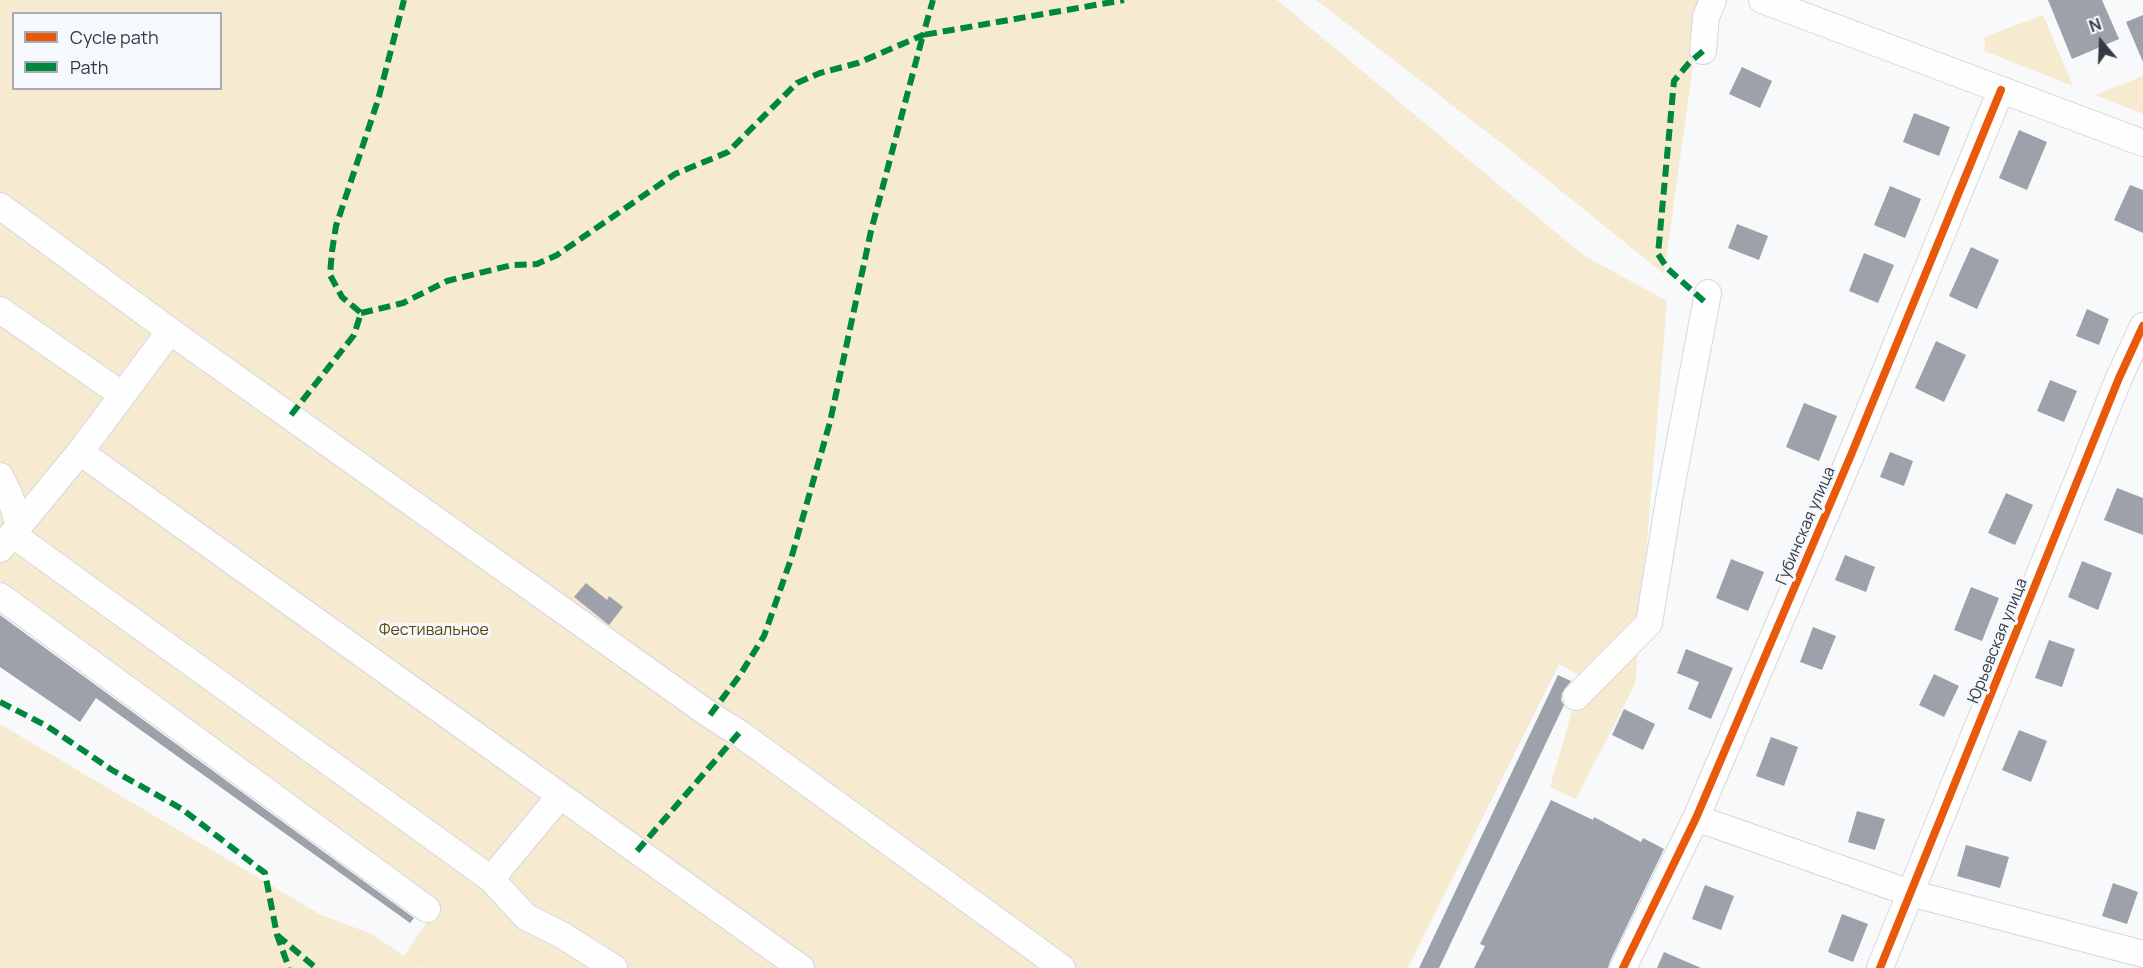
<!DOCTYPE html>
<meta charset="utf-8">
<style>
body{margin:0}
#map{position:relative;width:2143px;height:968px;overflow:hidden;background:#f7f9fb;font-family:Manrope,sans-serif}
canvas{display:block}
.legend{position:absolute;left:12px;top:12px;width:210px;height:78px;box-sizing:border-box;background:#f5f8fd;border:2px solid #a8acb3;margin:0;padding:8px 10px;list-style:none;font-size:18px;color:#343944}
.legend li{display:flex;align-items:center;gap:12px;height:30px}
.legend b{width:30px;border:2px solid #a8acb3}
.north{position:absolute;left:2071px;top:12px;width:60px;height:60px;-webkit-text-stroke:4px #f5f8fd;paint-order:stroke;rotate:341deg;font-size:16px;font-weight:700;line-height:24px;text-align:center;color:#343944}
.north::after{content:'';display:block;margin:auto;width:21px;height:27px;background:#343944;clip-path:polygon(50% 0,100% 100%,50% 72%,0 100%)}
</style>
<div id="map">
<canvas width="2143" height="968"></canvas>
<ul class="legend">
<li><b style="height:8px;background:#e8590c"></b>Cycle path</li>
<li><b style="height:8px;background:#00873e"></b>Path</li>
</ul>
<div class="north">N</div>
</div>
<script>
const g = document.querySelector('canvas').getContext('2d');
g.lineJoin = 'round';
function paint(path, color) {
  g.fillStyle = color;
  g.fill(path, 'evenodd');
}
function shape(rows) {
  const path = new Path2D();
  for (const r of rows) {
    path.moveTo(r[0], r[1]);
    for (let i = 2; i < r.length; i += 2) path.lineTo(r[i], r[i + 1]);
  }
  return path;
}
function stroke(path, color, width, dash) {
  g.strokeStyle = color;
  g.lineWidth = width;
  g.lineCap = dash ? 'butt' : 'round';
  g.setLineDash(dash || []);
  g.stroke(path);
}
function label(font, color, halo, rows, align = 'center') {
  g.font = font + ' Manrope,sans-serif';
  g.lineWidth = 6;
  g.setLineDash([]);
  g.textBaseline = 'middle';
  g.strokeStyle = halo;
  g.fillStyle = color;
  for (const [text, x, y, turn = 0] of rows) {
    g.save();
    g.translate(x, y);
    g.rotate((+turn || 0) * Math.PI / 180);
    g.textAlign = isNaN(turn) ? turn : align;
    if (halo) g.strokeText(text, 0, 0);
    g.fillText(text, 0, 0);
    g.restore();
  }
}
const green = shape([
 [0,0,1277,0,1583,255,1667,301,1635,684,1576,799,1550,787,1582,677,1559,664,1408,968,423,968,416,964,421,968,0,968,0,724,321,915,372,934,404,956,437,908,0,592],
 [14,14,220,14,220,88,14,88],
 [1316,0,1702,0,1664,274,1514,153],
 [2043,15,2073,86,1984,51,1985,44,1984,37],
 [2143,76,2143,114,2095,95]
]);
const building = shape([
 [2048,0,2102,0,2119,39,2072,59],
 [2143,15,2143,62,2126,22],
 [1742,67,1772,81,1760,108,1729,94],
 [1914,113,1950,127,1939,156,1903,142],
 [2019,130,2047,142,2027,190,1999,178],
 [2130,185,2143,190,2143,233,2114,220],
 [1890,186,1921,199,1905,238,1874,225],
 [1737,224,1768,236,1759,260,1728,248],
 [1971,247,1999,260,1977,309,1949,296],
 [1864,253,1894,265,1878,303,1849,291],
 [2087,309,2109,319,2099,345,2076,336],
 [1936,341,1966,355,1944,402,1915,388],
 [2050,380,2077,391,2064,422,2037,411],
 [1804,403,1837,416,1819,461,1786,447],
 [1890,452,1913,461,1904,486,1880,477],
 [2117,488,2143,498,2143,535,2104,520],
 [2006,493,2033,505,2015,545,1988,533],
 [1845,555,1875,567,1866,592,1835,580],
 [1731,559,1764,572,1748,611,1716,598],
 [2082,561,2112,573,2098,610,2068,597],
 [586,583,607,600,609,596,623,607,609,625,574,597],
 [1971,587,1999,598,1982,641,1954,630],
 [0,615,414,918,410,923,96,698,80,722,0,667],
 [1813,627,1836,636,1822,670,1800,662],
 [2049,640,2075,649,2062,687,2035,678],
 [1686,649,1733,668,1711,719,1688,709,1699,682,1677,673],
 [1934,674,1959,686,1944,717,1919,705],
 [1558,675,1571,681,1562,693,1561,700,1564,705,1439,968,1419,968],
 [1624,709,1655,724,1643,750,1612,735],
 [2019,730,2047,741,2031,782,2002,770],
 [1771,737,1798,747,1784,786,1756,776],
 [1551,800,1593,820,1594,817,1641,842,1643,838,1664,849,1610,961,1608,968,1474,968,1485,946,1480,944],
 [1857,811,1885,819,1875,850,1848,842],
 [1966,845,2009,857,2000,888,1957,876],
 [2113,883,2138,892,2127,924,2102,916],
 [1705,885,1734,896,1721,930,1692,919],
 [1842,914,1868,924,1853,962,1828,952],
 [1664,952,1701,968,1657,968]
]);
const minor = shape([
 [1762,0,2143,143],
 [1703,51,1706,17,1713,0],
 [0,206,170,331,710,715,739,733,1062,968],
 [0,310,121,394],
 [80,452,801,968],
 [0,476,9,494,19,525],
 [12,534,491,879,526,917,562,935,614,968],
 [0,549,80,452,170,331],
 [0,596,427,909],
 [1576,697,1649,623,1670,494,1708,293],
 [1696,818,1910,893,2143,954],
 [491,879,560,796],
 [1623,968,1696,818,1851,455,2001,90],
 [1880,968,2119,378,2143,326]
]);
const quiet = shape([
 [1703,51,1689,63,1674,81,1658,254,1667,268,1706,303],
 [361,313,403,303,447,281,512,265,537,264,557,255,675,174,728,152,797,83,820,73,858,63,923,35,933,0],
 [291,415,354,335,361,313,342,297,330,275,332,251,336,226,378,100,404,0],
 [0,702,47,726,112,770,182,809,265,873,277,935,289,968],
 [710,715,740,675,764,636,791,559,830,422,871,231,923,35,1124,0],
 [637,851,739,733],
 [277,935,316,968]
]);
const cycleway = shape([
 [1623,968,1696,818,1851,455,2001,90],
 [1880,968,2119,378,2143,326]
]);
const streetNames = [
 ["Губинская улица",1806,526,-67],
 ["Юрьевская улица",1998,641,-68]
];
const parkNames = [
 ["Фестивальное",434,631]
];
paint(green, '#f6ead0');
paint(building, '#9da1aa');
stroke(minor, '#d4d7dd', 28);
stroke(minor, '#fefefe', 26);
stroke(quiet, '#00873e', 6, [12, 6]);
stroke(cycleway, '#e8590c', 8);
label('16px', '#343944', '#f5f8fd', streetNames);
label('16px', '#5e470a', '#f5f8fd', parkNames);
</script>
